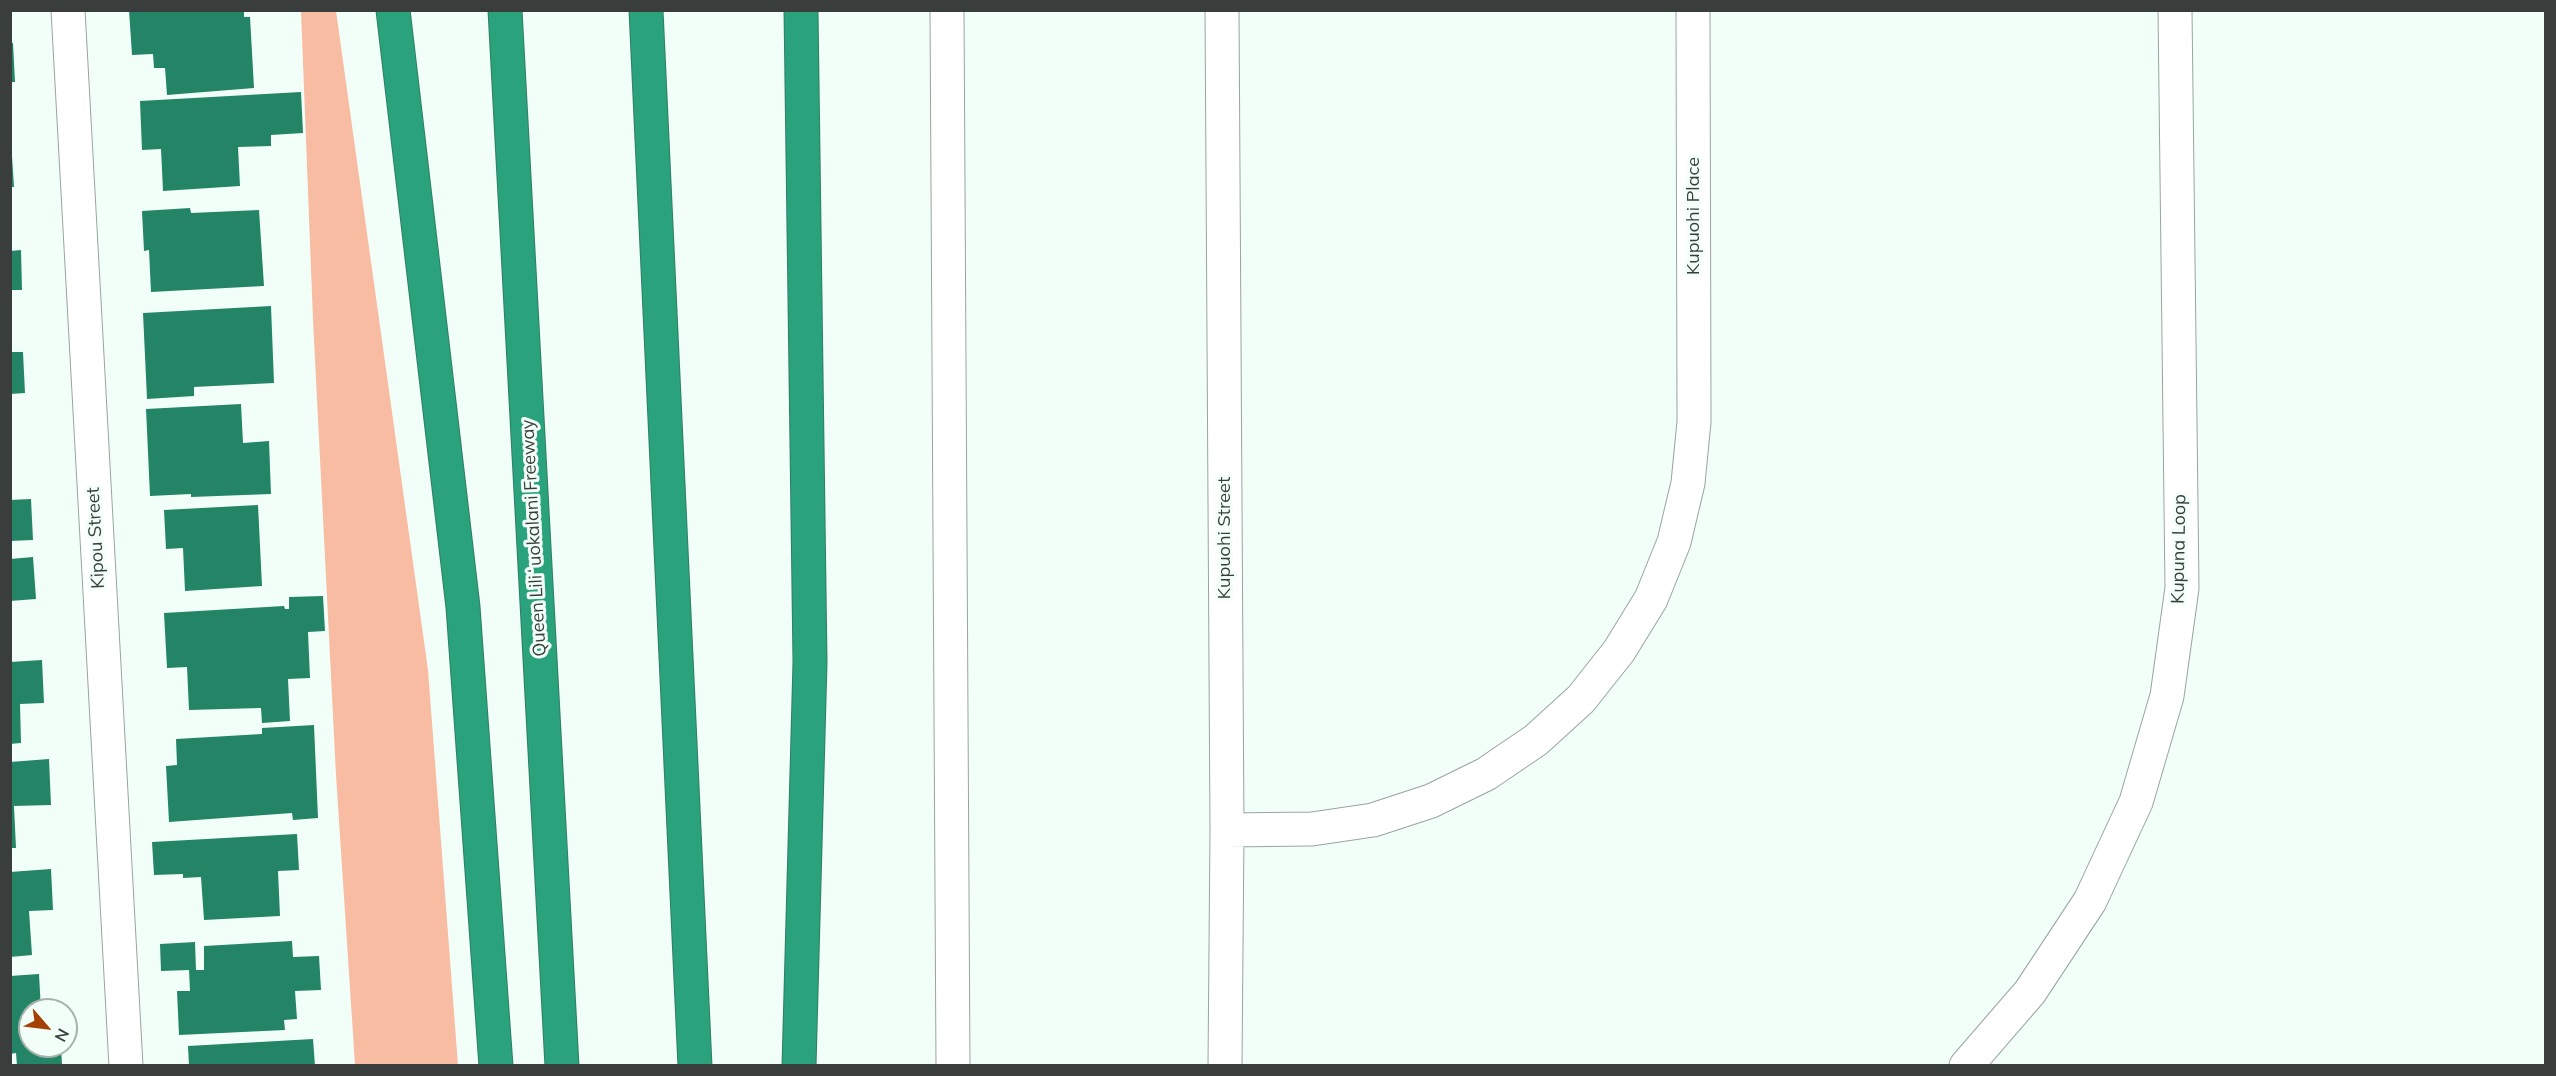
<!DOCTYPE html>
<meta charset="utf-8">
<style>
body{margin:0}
#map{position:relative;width:2556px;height:1076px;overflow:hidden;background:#f2fff9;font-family:Mulish,sans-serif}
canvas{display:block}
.frame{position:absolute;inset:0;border:12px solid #393e3c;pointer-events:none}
.north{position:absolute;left:18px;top:998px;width:60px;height:60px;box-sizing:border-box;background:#f2fff9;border:2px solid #a8b2ad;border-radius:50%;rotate:118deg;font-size:16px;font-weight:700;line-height:24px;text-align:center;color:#393e3c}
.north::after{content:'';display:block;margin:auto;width:21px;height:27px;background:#a44205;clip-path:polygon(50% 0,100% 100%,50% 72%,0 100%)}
</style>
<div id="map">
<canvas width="2556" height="1076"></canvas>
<div class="frame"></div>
<div class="north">N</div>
</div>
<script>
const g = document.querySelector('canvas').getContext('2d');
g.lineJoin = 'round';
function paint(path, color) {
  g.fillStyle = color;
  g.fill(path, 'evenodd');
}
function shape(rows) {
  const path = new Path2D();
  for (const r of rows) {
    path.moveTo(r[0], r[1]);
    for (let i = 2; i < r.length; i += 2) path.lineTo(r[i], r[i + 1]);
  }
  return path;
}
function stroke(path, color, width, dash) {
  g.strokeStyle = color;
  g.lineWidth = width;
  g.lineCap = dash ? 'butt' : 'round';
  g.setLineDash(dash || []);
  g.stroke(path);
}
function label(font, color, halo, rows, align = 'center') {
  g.font = font + ' Mulish,sans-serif';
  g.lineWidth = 6;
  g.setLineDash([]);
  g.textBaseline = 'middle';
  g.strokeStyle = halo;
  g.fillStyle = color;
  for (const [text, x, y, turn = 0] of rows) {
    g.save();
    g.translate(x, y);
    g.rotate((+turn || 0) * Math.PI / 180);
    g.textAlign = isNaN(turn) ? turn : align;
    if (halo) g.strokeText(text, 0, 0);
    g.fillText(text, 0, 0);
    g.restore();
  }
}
const green = shape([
 [301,11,336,11,428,670,458,1065,355,1065,336,775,313,320]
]);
const building = shape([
 [129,10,244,10,244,17,250,17,254,88,167,95,165,68,154,68,153,54,132,55],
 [10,43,13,43,15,82,10,82],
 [301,92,303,133,271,135,271,146,238,147,240,186,163,191,161,149,142,150,140,101],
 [10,156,12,156,14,187,10,187],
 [190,208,191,213,259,210,264,286,151,292,149,250,144,251,142,211],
 [21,250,22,290,10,290,10,251],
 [271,306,274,383,194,387,194,396,147,399,143,313],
 [10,352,23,352,25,393,10,394],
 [241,404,243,443,269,441,271,494,191,497,191,494,150,496,146,409],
 [31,499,33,540,10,541,10,500],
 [258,505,262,586,185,591,183,548,166,549,164,510],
 [33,557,36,599,10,601,10,559],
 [323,596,325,631,308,632,310,678,288,679,290,721,262,723,261,708,189,710,187,667,167,668,164,613,284,606,285,609,289,609,289,597],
 [42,660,44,703,20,704,21,743,10,744,10,662],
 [314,725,318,818,293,820,292,813,169,822,166,766,177,765,176,739,262,734,262,728],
 [49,759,51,805,14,806,16,848,10,848,10,762],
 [297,834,299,870,278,871,280,916,204,920,201,877,183,878,183,874,154,875,152,842],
 [51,869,53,910,29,911,32,955,10,957,10,872],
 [292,941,293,957,319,956,321,990,295,991,297,1019,284,1020,285,1030,179,1035,177,991,190,991,189,970,161,971,160,944,195,942,196,970,204,970,204,946],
 [39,974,41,1010,30,1010,30,1046,61,1046,62,1065,17,1066,16,1053,10,1054,10,976],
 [313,1039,315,1066,189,1066,188,1046]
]);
const minor = shape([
 [68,10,126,1066],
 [947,10,953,1066],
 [1222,10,1227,830,1225,1066],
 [1227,830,1312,829,1373,820,1431,801,1486,774,1536,740,1581,699,1619,651,1651,599,1674,542,1688,483,1694,422,1693,10],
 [1966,1066,2030,992,2090,901,2136,802,2167,696,2182,588,2175,10]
]);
const highway = shape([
 [393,10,463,607,496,1066],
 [505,10,562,1066],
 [646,10,695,1066],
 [799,1066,810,662,801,10]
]);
const streetNames = [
 ["Kupuohi Place",1694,216,-90],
 ["Kipou Street",96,538,-93],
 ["Queen Liliʻuokalani Freeway",534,538,-93],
 ["Kupuohi Street",1225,538,-90],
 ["Kupuna Loop",2179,549,-89]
];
paint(green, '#f8bca3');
paint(building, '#238565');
stroke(minor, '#98a49f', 35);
stroke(highway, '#2f7f65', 35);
stroke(minor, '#fff', 33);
stroke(highway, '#2aa27b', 33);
label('18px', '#393e3c', '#f2fff9', streetNames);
</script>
